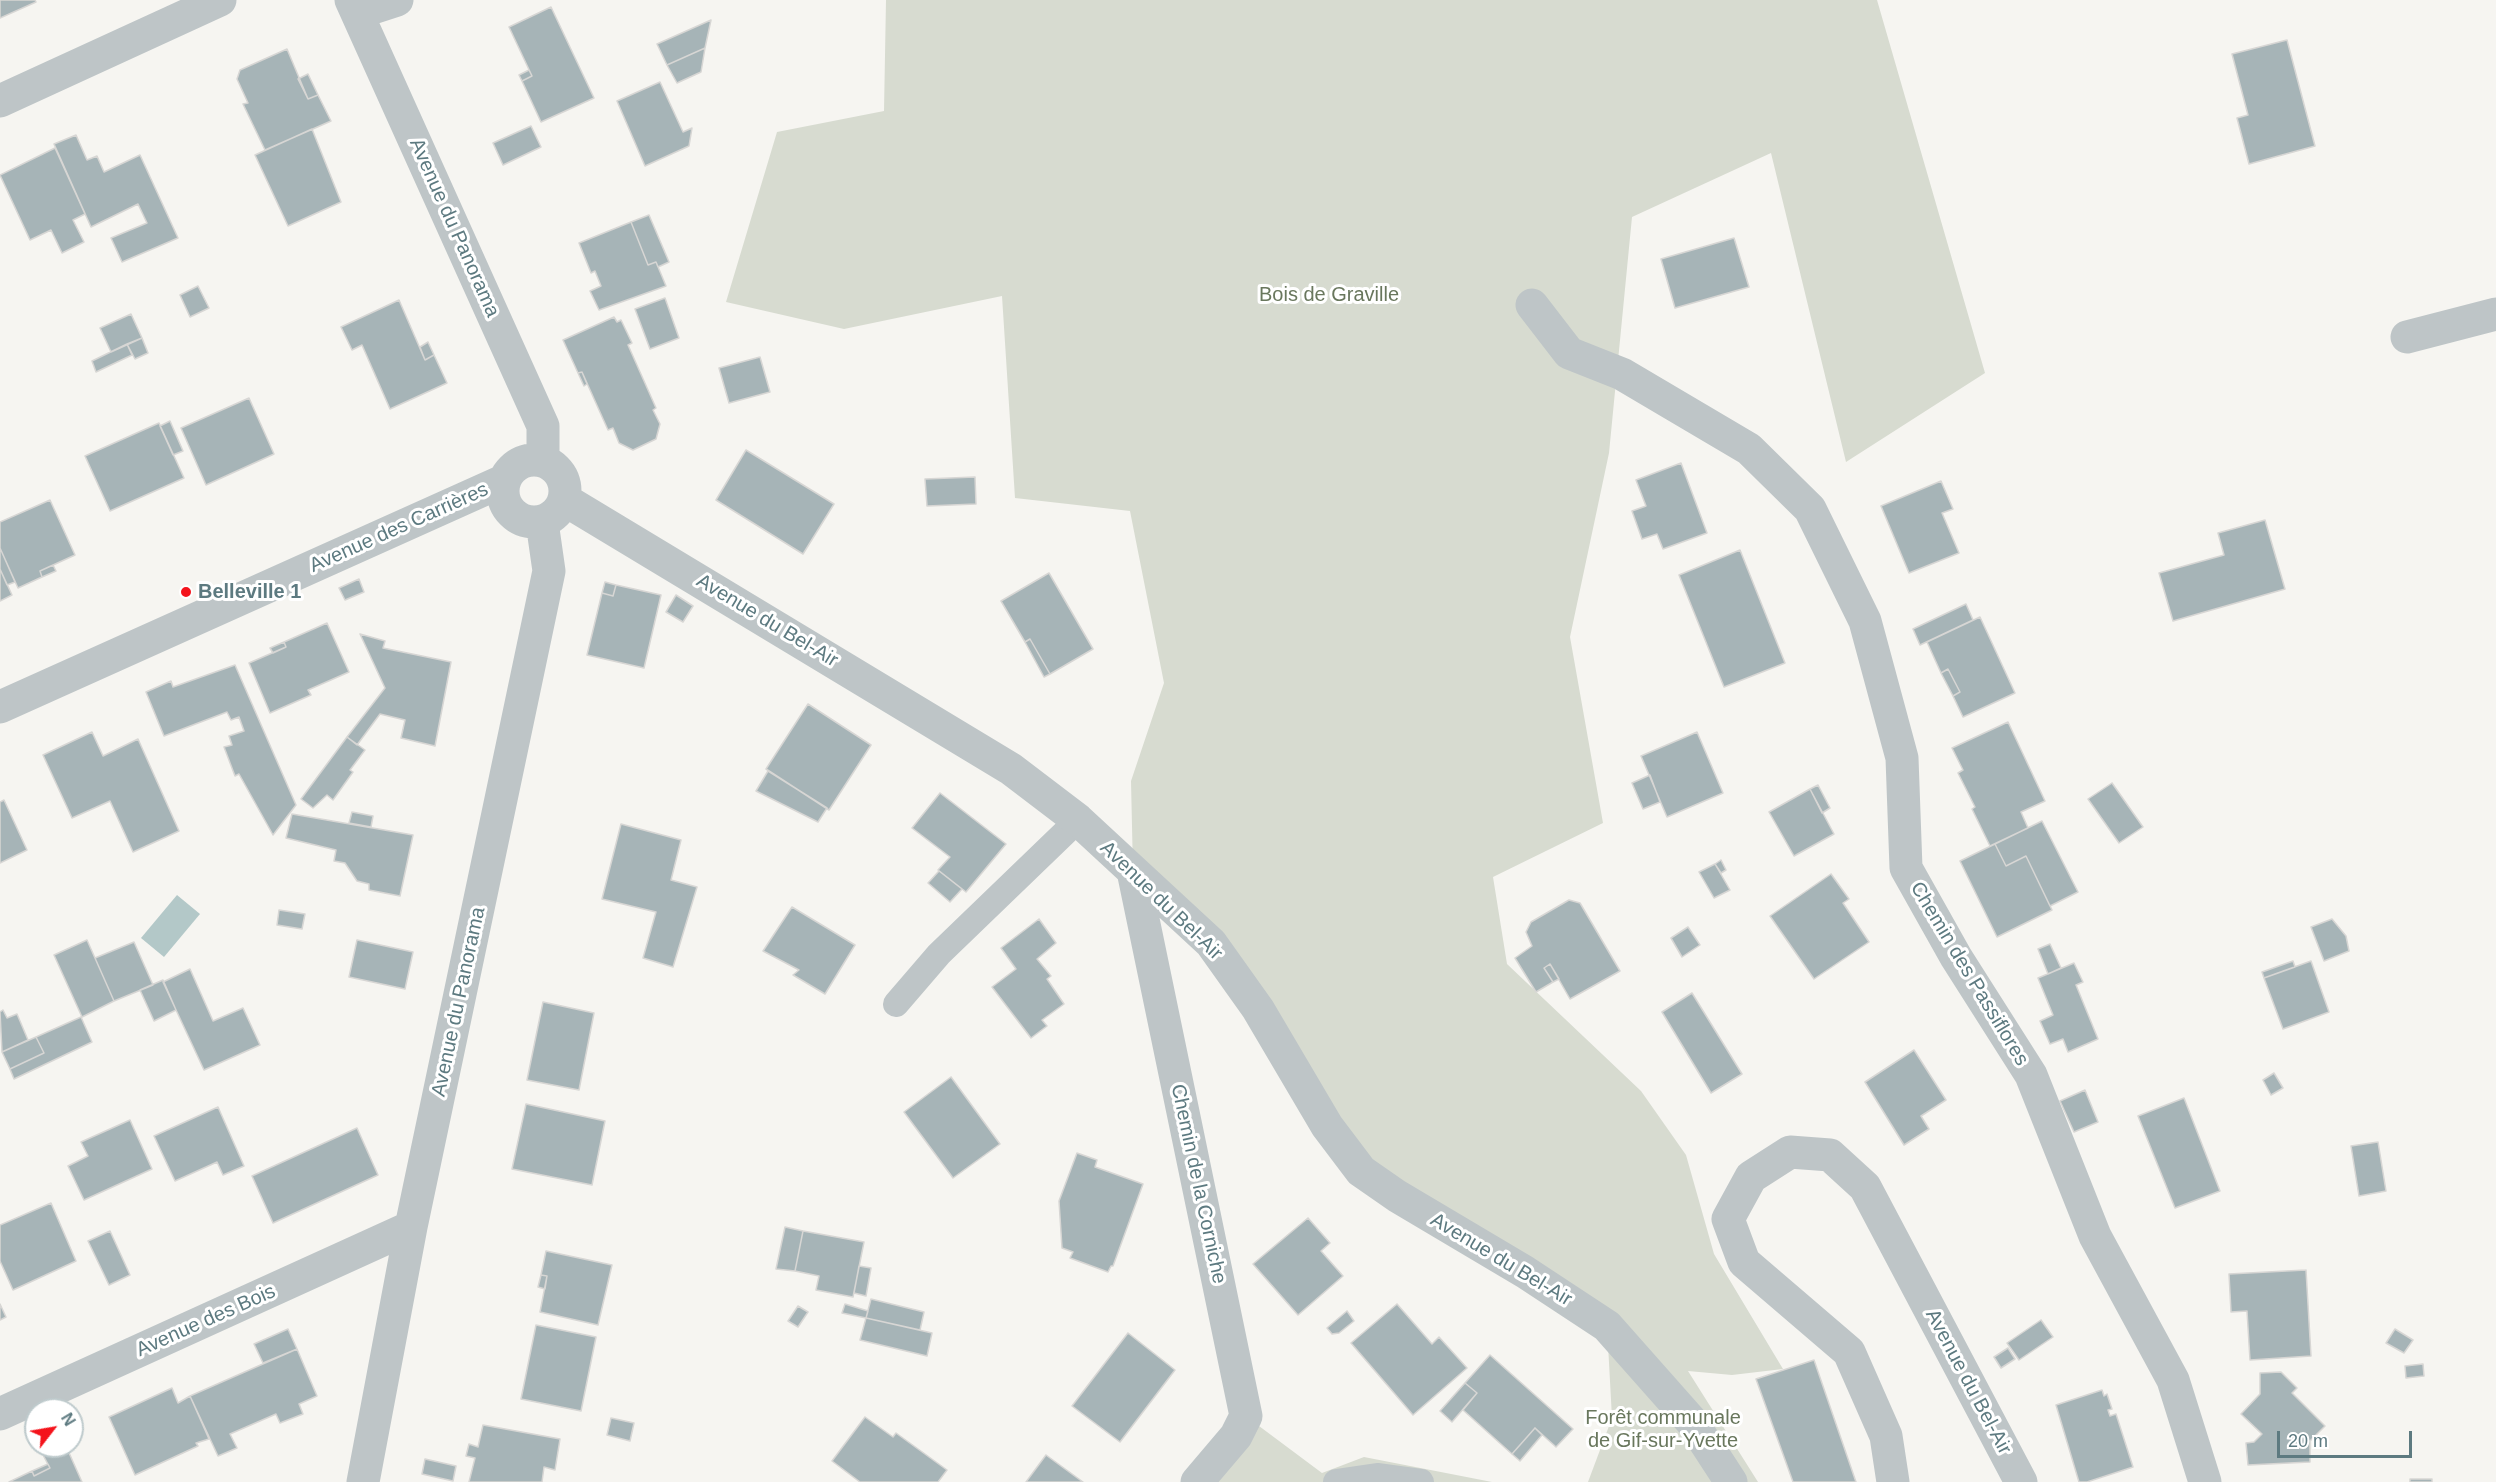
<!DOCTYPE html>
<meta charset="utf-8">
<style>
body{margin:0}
#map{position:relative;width:2496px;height:1482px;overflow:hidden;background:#f6f5f1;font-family:Helvetica,sans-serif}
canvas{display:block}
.north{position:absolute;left:24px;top:1398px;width:60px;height:60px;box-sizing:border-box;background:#fff;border:2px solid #becacc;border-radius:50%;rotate:59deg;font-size:16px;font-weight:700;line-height:24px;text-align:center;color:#5d7a80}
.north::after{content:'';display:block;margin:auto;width:21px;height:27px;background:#f4131b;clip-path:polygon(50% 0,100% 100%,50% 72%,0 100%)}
.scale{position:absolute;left:2277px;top:1431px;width:135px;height:27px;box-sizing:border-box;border:3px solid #5d7a80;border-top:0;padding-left:8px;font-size:18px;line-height:21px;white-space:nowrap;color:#5d7a80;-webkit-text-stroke:4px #fff;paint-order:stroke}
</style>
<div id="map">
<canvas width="2496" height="1482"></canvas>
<div class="north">N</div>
<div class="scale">20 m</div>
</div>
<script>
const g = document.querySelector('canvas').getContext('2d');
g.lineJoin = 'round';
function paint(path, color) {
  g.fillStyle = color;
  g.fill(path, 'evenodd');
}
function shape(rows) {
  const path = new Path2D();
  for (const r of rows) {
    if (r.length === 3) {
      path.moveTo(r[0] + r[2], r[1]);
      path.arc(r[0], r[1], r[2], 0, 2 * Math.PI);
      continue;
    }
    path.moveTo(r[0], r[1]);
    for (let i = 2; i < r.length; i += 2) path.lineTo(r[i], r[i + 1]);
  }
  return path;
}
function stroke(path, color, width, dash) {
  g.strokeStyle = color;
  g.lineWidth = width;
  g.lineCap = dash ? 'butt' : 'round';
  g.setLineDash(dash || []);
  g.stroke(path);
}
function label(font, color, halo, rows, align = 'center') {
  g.font = font + ' Helvetica,sans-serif';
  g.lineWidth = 6;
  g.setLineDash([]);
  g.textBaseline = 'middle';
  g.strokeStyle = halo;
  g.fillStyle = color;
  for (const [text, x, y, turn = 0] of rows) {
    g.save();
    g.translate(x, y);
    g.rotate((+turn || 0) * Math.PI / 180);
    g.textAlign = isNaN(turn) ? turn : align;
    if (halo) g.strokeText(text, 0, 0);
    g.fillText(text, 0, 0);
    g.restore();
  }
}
const green = shape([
 [886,0,1877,0,1985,373,1846,462,1771,153,1632,217,1609,453,1570,637,1603,823,1493,877,1507,964,1641,1091,1686,1155,1714,1254,1783,1369,1732,1375,1688,1371,1758,1482,1588,1482,1612,1418,1607,1326,1397,1196,1258,1009,1133,871,1131,781,1164,683,1130,511,1015,498,1002,296,844,329,726,302,777,132,884,111],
 [1259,1426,1322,1473,1364,1457,1492,1482,1212,1482]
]);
const water = shape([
 [177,895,200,914,164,957,141,938]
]);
const building = shape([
 [0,0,35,0,36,2,0,18,0,0],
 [551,7,594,98,541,122,522,81,532,76,509,27,551,7],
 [711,20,705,48,667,65,657,44,711,20],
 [2287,40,2315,146,2249,164,2237,118,2248,115,2232,54,2287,40],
 [705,48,701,72,677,83,667,65,705,48],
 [287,49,308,99,318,95,331,121,265,150,243,104,248,103,237,79,240,70,287,49],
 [529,70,532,76,522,81,519,75,529,70],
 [308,74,318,95,308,99,298,79,308,74],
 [660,82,683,132,692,128,689,146,645,166,617,101,660,82],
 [531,126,541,147,503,165,493,143,531,126],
 [312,129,341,202,288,226,255,155,312,129],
 [76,135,87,160,97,156,104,172,140,155,178,238,122,262,111,238,147,223,138,204,91,227,54,144,76,135],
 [55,148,85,214,73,220,84,242,62,253,51,230,30,240,0,175,55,148],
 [649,215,669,262,658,267,656,262,648,265,631,222,649,215],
 [631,222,648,265,656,262,666,286,599,310,590,291,601,286,595,271,591,273,579,243,631,222],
 [1734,238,1749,287,1675,308,1661,259,1734,238],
 [198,286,209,308,190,317,180,295,198,286],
 [665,298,679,338,650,349,635,309,665,298],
 [399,300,425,360,434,355,447,383,390,409,362,345,352,350,341,327,399,300],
 [131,314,142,338,111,352,100,328,131,314],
 [614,317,617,322,621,320,632,343,628,345,656,408,653,410,660,424,656,439,633,450,619,443,613,428,608,430,582,372,578,373,563,340,614,317],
 [142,338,148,353,135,359,127,344,142,338],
 [428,342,434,355,425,360,420,347,428,342],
 [127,344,132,355,96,372,92,361,127,344],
 [760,357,770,392,729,403,719,368,760,357],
 [582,372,587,384,584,386,578,373,582,372],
 [249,398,274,454,206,485,181,428,249,398],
 [170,421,183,451,173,455,160,426,170,421],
 [159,423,184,478,110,511,85,456,159,423],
 [746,450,834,504,803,554,716,500,746,450],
 [1681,463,1707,533,1663,549,1657,534,1642,539,1632,511,1646,506,1636,480,1681,463],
 [975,477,976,504,927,506,925,479,975,477],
 [1941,481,1953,509,1942,513,1959,553,1909,573,1881,506,1941,481],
 [50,500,75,555,40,571,42,577,18,588,0,548,0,522,50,500],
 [2265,520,2285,589,2173,621,2159,573,2224,555,2218,533,2265,520],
 [0,548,15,582,7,585,0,569,0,548],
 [1740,550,1785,663,1724,687,1679,575,1740,550],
 [53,565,56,571,42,577,40,571,53,565],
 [0,569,12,595,0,601,0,569],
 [1049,573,1093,649,1050,674,1030,639,1025,642,1001,601,1049,573],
 [359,579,364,592,345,600,339,588,359,579],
 [605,582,616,585,613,596,602,593,605,582],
 [616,585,661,595,644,668,587,655,602,593,613,596,616,585],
 [676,595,693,606,683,622,666,612,676,595],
 [1966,604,1973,620,1920,645,1913,629,1966,604],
 [1980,617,2015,693,1963,717,1953,696,1960,692,1948,669,1941,673,1927,642,1980,617],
 [327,623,349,672,308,690,311,695,270,713,249,663,286,647,284,642,327,623],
 [360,634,385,641,383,648,451,662,435,746,401,738,405,720,380,714,357,745,347,737,385,688,360,634],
 [1030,639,1050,674,1044,677,1025,642,1030,639],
 [284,642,286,647,273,653,270,648,284,642],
 [235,665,296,805,273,835,239,774,235,776,224,747,232,745,229,736,244,731,239,717,231,720,227,712,164,736,146,692,171,681,173,687,235,665],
 [1948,669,1960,692,1953,696,1941,673,1948,669],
 [808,704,871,745,829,810,766,769,808,704],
 [2008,722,2045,801,2021,812,2028,828,1990,846,1972,809,1975,807,1958,773,1963,770,1952,748,2008,722],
 [92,732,103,756,138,739,179,831,133,852,110,801,72,818,43,755,92,732],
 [1697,732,1723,793,1667,817,1641,756,1697,732],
 [347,737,365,750,350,770,353,772,333,800,327,795,313,808,301,799,347,737],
 [768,771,827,808,818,822,756,791,768,771],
 [1650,775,1660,802,1643,809,1632,783,1650,775],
 [2112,783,2143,827,2119,843,2088,799,2112,783],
 [1818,785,1830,808,1822,813,1810,789,1818,785],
 [1810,789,1834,834,1794,856,1769,812,1810,789],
 [940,793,1006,844,966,892,938,870,950,857,912,828,940,793],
 [4,800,27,850,0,863,0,802,4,800],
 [352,812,373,816,371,827,349,823,352,812],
 [292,814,413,835,400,896,369,890,369,884,357,881,345,863,334,861,336,850,286,838,292,814],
 [2042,821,2078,892,2050,906,2026,856,2006,866,1995,844,2042,821],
 [621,824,681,840,671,880,697,887,673,967,643,958,656,912,602,899,621,824],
 [1995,844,2006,866,2026,856,2052,910,1997,937,1960,861,1995,844],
 [1721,860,1726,870,1721,873,1715,864,1721,860],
 [1715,864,1730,890,1714,898,1699,872,1715,864],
 [939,871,962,889,950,902,928,883,939,871],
 [1831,874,1849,899,1843,903,1869,942,1814,979,1770,916,1831,874],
 [1569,900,1580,903,1620,971,1570,999,1550,964,1544,968,1553,982,1536,992,1515,958,1532,946,1526,932,1531,922,1569,900],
 [792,907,855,945,825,994,793,975,799,970,763,951,792,907],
 [279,910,305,914,302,929,277,925,279,910],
 [1039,919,1056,943,1037,959,1051,976,1047,979,1064,1004,1042,1020,1047,1026,1031,1038,992,987,1016,969,1001,948,1039,919],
 [2332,919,2346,936,2349,951,2324,961,2311,927,2332,919],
 [1688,927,1700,945,1682,957,1671,938,1688,927],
 [87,940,114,1001,82,1017,54,955,87,940],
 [357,940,413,952,405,989,349,977,357,940],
 [134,942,153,985,114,1001,95,958,134,942],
 [2050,944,2061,968,2048,974,2038,949,2050,944],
 [2293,961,2295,967,2264,978,2262,972,2293,961],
 [2311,961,2329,1012,2283,1029,2264,978,2311,961],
 [2074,963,2083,982,2076,985,2098,1039,2068,1052,2063,1039,2050,1044,2040,1021,2053,1015,2038,978,2074,963],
 [1550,964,1559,979,1553,982,1544,968,1550,964],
 [190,969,213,1021,243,1008,260,1045,204,1070,163,982,190,969],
 [163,980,176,1010,154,1021,140,990,163,980],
 [1692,993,1742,1074,1711,1093,1662,1012,1692,993],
 [543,1002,594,1013,579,1090,527,1080,543,1002],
 [3,1010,7,1018,17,1014,28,1040,2,1052,0,1012,3,1010],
 [81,1017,92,1042,14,1079,10,1069,44,1053,36,1037,81,1017],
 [36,1037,44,1053,10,1069,2,1052,36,1037],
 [1914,1050,1946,1100,1921,1116,1929,1129,1904,1145,1865,1082,1914,1050],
 [2274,1073,2283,1088,2271,1095,2263,1080,2274,1073],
 [951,1077,1000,1144,953,1178,904,1112,951,1077],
 [2085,1090,2098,1122,2074,1132,2060,1101,2085,1090],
 [2184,1098,2220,1191,2175,1208,2138,1116,2184,1098],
 [526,1104,605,1121,592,1185,512,1169,526,1104],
 [218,1107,244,1166,223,1175,217,1162,175,1181,154,1136,218,1107],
 [130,1120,152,1169,84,1200,68,1166,88,1156,81,1142,130,1120],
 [357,1128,378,1175,273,1223,252,1176,357,1128],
 [2378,1142,2386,1191,2359,1196,2351,1146,2378,1142],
 [1077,1153,1097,1160,1095,1167,1143,1184,1113,1266,1111,1266,1108,1272,1070,1258,1073,1252,1062,1248,1059,1201,1077,1153],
 [51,1203,76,1261,13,1290,0,1261,0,1225,51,1203],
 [1308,1218,1330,1243,1321,1251,1343,1276,1298,1315,1253,1264,1308,1218],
 [785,1227,803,1231,795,1271,776,1269,785,1227],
 [110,1231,130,1275,109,1285,88,1241,110,1231],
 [803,1231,864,1242,853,1297,816,1290,819,1276,795,1271,803,1231],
 [546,1251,612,1265,598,1325,540,1312,547,1276,541,1275,546,1251],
 [859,1266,871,1268,866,1296,854,1293,859,1266],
 [2306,1270,2311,1356,2250,1360,2247,1311,2231,1312,2229,1274,2306,1270],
 [541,1275,547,1276,545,1289,538,1287,541,1275],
 [871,1299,924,1312,920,1330,866,1318,871,1299],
 [0,1304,6,1317,0,1320,0,1304],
 [845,1304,868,1311,866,1318,842,1313,845,1304],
 [1397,1304,1432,1344,1439,1337,1467,1368,1413,1415,1351,1343,1397,1304],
 [798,1306,808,1312,798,1327,788,1321,798,1306],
 [1347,1311,1354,1321,1339,1333,1332,1334,1327,1328,1347,1311],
 [866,1318,932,1333,927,1356,860,1340,866,1318],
 [2041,1320,2053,1337,2019,1360,2007,1343,2041,1320],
 [536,1325,596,1337,581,1411,521,1399,536,1325],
 [288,1329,297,1349,263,1363,254,1344,288,1329],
 [2395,1329,2413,1340,2404,1353,2386,1343,2395,1329],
 [1128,1333,1175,1370,1120,1442,1072,1406,1128,1333],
 [2008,1348,2015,1359,2001,1368,1994,1357,2008,1348],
 [297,1349,317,1396,299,1404,303,1414,280,1423,276,1414,230,1434,237,1448,218,1456,190,1396,297,1349],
 [1490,1355,1573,1429,1556,1447,1535,1428,1512,1454,1463,1410,1477,1393,1465,1383,1490,1355],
 [1814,1360,1856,1482,1793,1482,1756,1379,1814,1360],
 [2423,1364,2424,1376,2406,1378,2405,1366,2423,1364],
 [2281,1372,2297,1388,2292,1393,2325,1426,2310,1441,2310,1462,2248,1465,2246,1443,2254,1442,2262,1434,2241,1414,2260,1394,2260,1373,2281,1372],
 [1465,1383,1477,1393,1452,1422,1440,1411,1465,1383],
 [172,1388,178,1403,190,1396,209,1439,196,1443,198,1446,135,1475,109,1417,172,1388],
 [2102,1390,2104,1396,2107,1394,2112,1409,2108,1410,2110,1416,2116,1414,2133,1467,2087,1482,2079,1482,2056,1405,2102,1390],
 [865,1417,893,1437,896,1433,947,1470,938,1482,860,1482,832,1461,865,1417],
 [611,1418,634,1423,630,1441,607,1435,611,1418],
 [483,1425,560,1439,555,1470,544,1467,542,1482,469,1482,475,1458,466,1456,469,1444,478,1447,483,1425],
 [1535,1428,1542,1435,1520,1461,1512,1454,1535,1428],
 [66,1446,82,1482,9,1482,32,1471,34,1476,50,1468,43,1455,66,1446],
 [1046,1455,1083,1482,1026,1482,1046,1455],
 [425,1459,456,1466,453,1481,422,1474,425,1459],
 [48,1464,50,1468,34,1476,32,1471,48,1464],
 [2410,1479,2432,1479,2432,1482,2410,1482,2410,1479]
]);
const service = shape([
 [896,1004,939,954,1078,820],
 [1336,1482,1377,1476,1421,1482]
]);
const minor = shape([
 [351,0,543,426,543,460],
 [357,13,397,0],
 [0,101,220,0],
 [1532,305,1569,353,1622,374,1749,449,1810,509,1865,621,1902,758,1906,868,1956,957,2031,1075,2095,1236,2173,1380,2205,1482],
 [2407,337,2496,314],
 [534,491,31],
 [565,500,1011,769,1078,820,1211,943,1258,1009,1327,1126,1361,1171,1397,1196,1525,1272,1607,1326,1692,1422,1731,1482],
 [0,707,503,481],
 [1133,871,1246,1416,1236,1436,1197,1482],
 [0,1414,411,1227],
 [363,1482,411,1227,549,571,542,522]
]);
const tertiary = shape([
 [1893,1482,1886,1436,1849,1352,1744,1262,1728,1219,1751,1177,1790,1152,1830,1155,1865,1187,2021,1482]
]);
const markers = [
 [186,592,6,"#f4131b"]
];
const streetNames = [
 ["Avenue du Panorama",454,228,66],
 ["Avenue des Carrières",399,528,-24],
 ["Avenue du Bel-Air",767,621,31],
 ["Avenue du Bel-Air",1161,901,44],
 ["Chemin des Passiflores",1969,974,59],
 ["Avenue du Panorama",459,1002,-78],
 ["Chemin de la Corniche",1198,1184,78],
 ["Avenue du Bel-Air",1501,1260,31],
 ["Avenue des Bois",206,1321,-24],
 ["Avenue du Bel-Air",1968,1382,62]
];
const parkNames = [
 ["Bois de Graville",1329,295],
 ["Forêt communale",1663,1418],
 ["de Gif-sur-Yvette",1663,1441]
];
const poiNames = [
 ["Belleville 1",198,592]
];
paint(green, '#d7dbd0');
paint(water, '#b3c8c8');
paint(building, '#a6b4b7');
stroke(building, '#d7d6d4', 1.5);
stroke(service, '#bec5c7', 26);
stroke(minor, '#bec5c7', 33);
stroke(tertiary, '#bec5c7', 33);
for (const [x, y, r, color] of markers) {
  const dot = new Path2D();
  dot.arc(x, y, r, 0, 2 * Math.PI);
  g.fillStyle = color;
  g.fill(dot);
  stroke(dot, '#fff', 2);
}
label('20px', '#5d7a80', '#fff', streetNames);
label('20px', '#69775d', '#fff', parkNames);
label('bold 20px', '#5d7a80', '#fff', poiNames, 'left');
</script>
